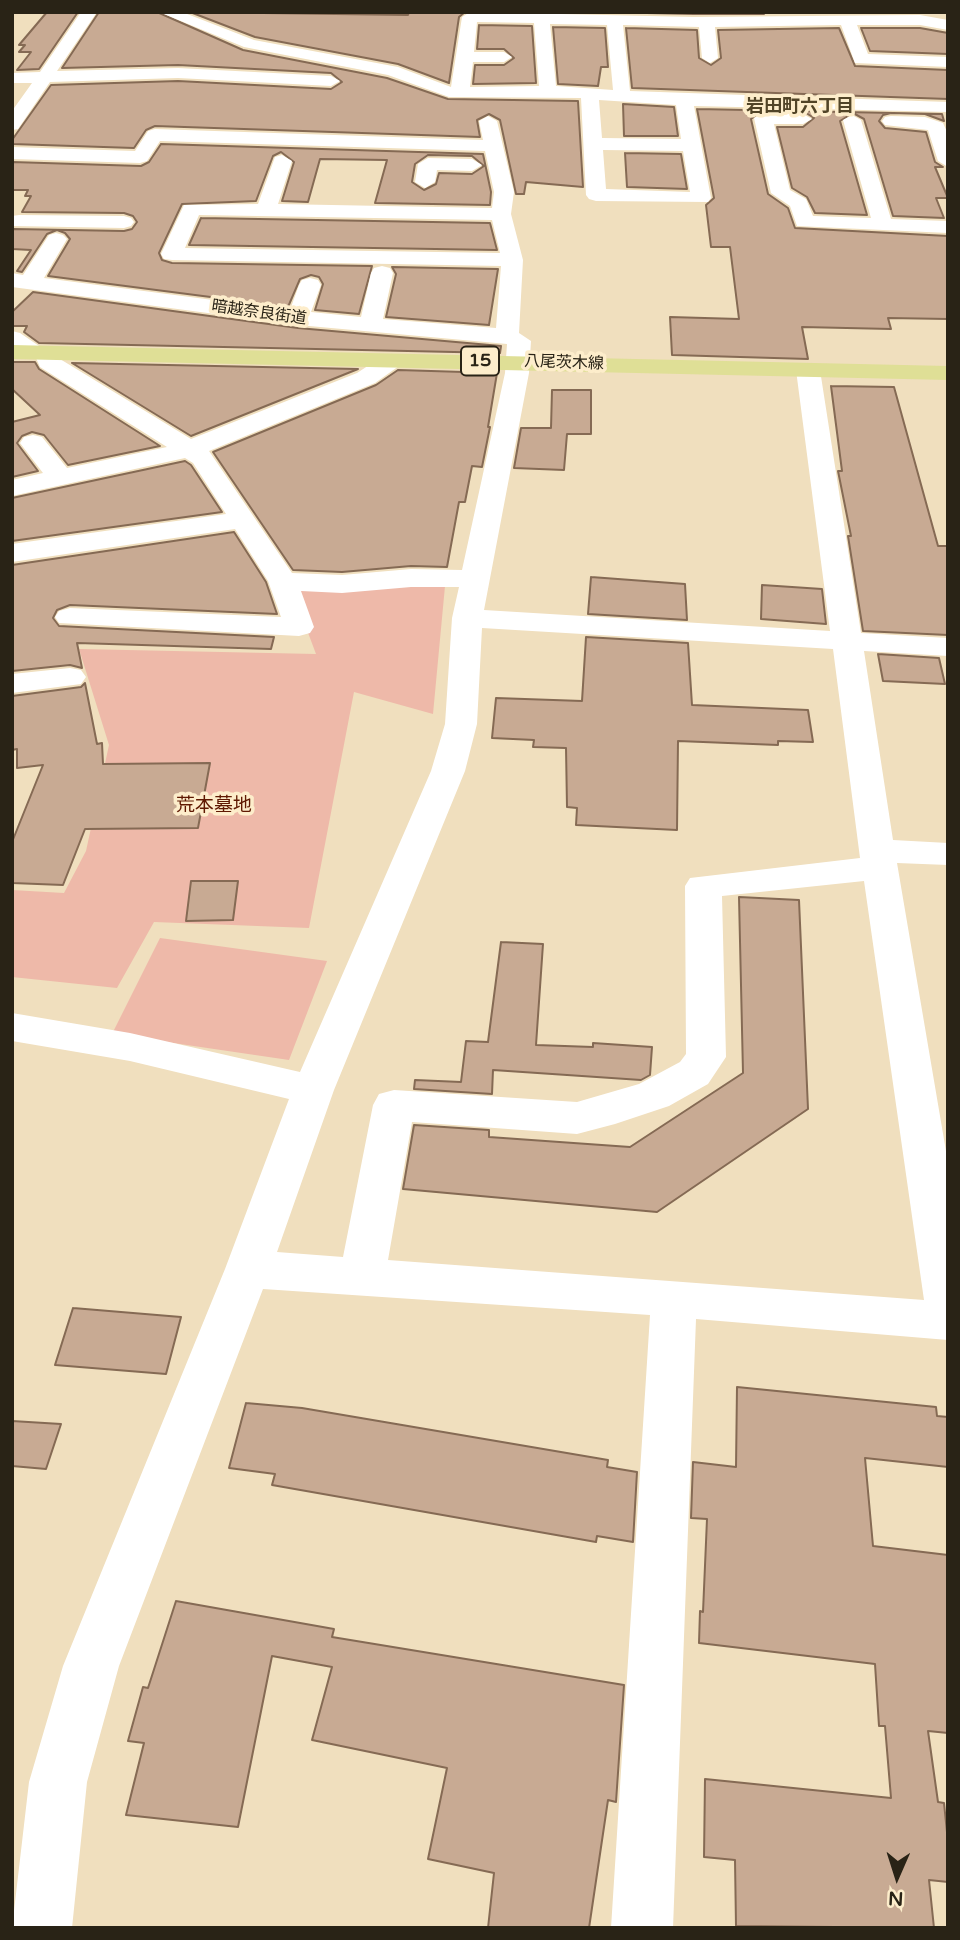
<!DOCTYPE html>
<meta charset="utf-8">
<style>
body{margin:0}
#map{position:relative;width:960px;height:1940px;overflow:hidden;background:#f0dfbe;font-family:"Varela Round",sans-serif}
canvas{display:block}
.frame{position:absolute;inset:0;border:14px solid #292316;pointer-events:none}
.north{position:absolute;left:862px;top:1842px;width:70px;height:70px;-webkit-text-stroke:5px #fdedcb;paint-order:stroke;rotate:183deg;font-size:19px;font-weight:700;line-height:28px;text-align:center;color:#292316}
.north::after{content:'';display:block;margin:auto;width:24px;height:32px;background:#292316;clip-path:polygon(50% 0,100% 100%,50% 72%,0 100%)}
</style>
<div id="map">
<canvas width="960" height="1940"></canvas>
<div class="frame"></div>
<div class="north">N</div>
</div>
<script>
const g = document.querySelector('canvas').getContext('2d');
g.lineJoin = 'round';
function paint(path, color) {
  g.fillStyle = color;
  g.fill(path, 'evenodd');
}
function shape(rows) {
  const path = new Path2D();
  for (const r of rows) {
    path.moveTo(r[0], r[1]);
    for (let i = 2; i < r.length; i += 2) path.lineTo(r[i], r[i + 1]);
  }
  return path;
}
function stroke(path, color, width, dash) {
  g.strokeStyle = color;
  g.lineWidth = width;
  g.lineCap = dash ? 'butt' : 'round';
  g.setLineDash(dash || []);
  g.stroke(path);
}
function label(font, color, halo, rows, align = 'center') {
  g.font = font + ' "Varela Round","Noto Sans JP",sans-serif';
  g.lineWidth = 7;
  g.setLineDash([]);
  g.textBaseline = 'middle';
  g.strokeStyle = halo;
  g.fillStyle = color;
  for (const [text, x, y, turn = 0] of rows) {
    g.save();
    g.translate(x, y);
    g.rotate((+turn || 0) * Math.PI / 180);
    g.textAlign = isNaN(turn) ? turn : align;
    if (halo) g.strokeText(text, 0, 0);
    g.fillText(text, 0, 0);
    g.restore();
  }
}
const green = shape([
 [445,586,433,714,354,692,309,928,154,922,117,988,12,977,12,890,64,893,86,851,109,745,79,649,316,654,292,590],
 [160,938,327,961,289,1060,112,1034]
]);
const building = shape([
 [47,12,78,12,39,69,17,70,31,52,19,52,25,45,19,45,47,12],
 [99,12,157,12,243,50,387,78,448,99,578,101,583,187,526,182,524,194,516,194,500,120,489,114,477,120,480,137,155,126,146,130,134,148,12,144,12,140,51,85,178,81,331,89,342,82,331,73,178,65,62,68,99,12],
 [190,12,408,15,409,12,465,12,459,17,449,83,398,64,255,37,190,12],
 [599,12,764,12,764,14,694,14,599,12],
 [479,25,532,26,536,83,473,84,475,65,504,65,514,58,504,49,477,49,479,25],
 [553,27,605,28,608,67,601,67,598,86,558,84,553,27],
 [626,28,697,30,699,58,711,65,721,58,718,30,839,28,855,66,948,70,948,99,632,88,626,28],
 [861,28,920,28,948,33,948,54,870,51,861,28],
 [623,104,674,107,678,136,624,136,623,104],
 [697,109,942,114,944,121,925,114,891,113,883,115,879,121,885,128,926,132,935,162,943,167,935,167,948,198,936,198,944,218,893,216,864,119,853,113,840,121,867,215,815,213,807,197,792,188,777,127,803,127,814,118,803,111,763,110,751,119,768,194,788,208,795,228,948,236,948,319,888,318,891,329,802,327,808,359,672,355,670,317,739,319,730,247,711,247,706,205,714,198,697,109],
 [161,144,483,154,491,192,490,205,375,203,387,160,320,159,308,202,282,201,294,162,281,152,273,156,256,201,182,204,159,253,162,260,172,263,372,266,359,314,315,310,323,284,319,277,311,275,300,279,288,307,48,276,70,239,65,233,57,230,47,234,22,272,17,271,31,250,12,249,13,229,124,231,132,229,137,222,133,216,124,213,22,212,31,196,25,196,28,190,12,190,12,162,141,166,149,162,161,144],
 [428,155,472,156,484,166,472,174,439,173,436,184,424,190,412,182,415,164,428,155],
 [625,153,681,154,687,189,627,187,625,153],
 [201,218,490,223,497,250,189,245,201,218],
 [392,267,498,269,489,325,386,317,396,274,392,267],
 [33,292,298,328,501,346,500,353,39,343,24,332,27,326,12,326,12,312,33,292],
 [12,362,35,362,39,369,160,446,68,465,44,435,32,432,22,436,17,443,38,471,12,477,12,422,40,415,12,389,12,362],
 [72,363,358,369,191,436,72,363],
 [398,370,497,373,488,427,490,427,482,467,472,466,465,502,459,502,447,567,411,566,342,572,293,570,213,452,376,385,398,370],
 [831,386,894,387,938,546,948,546,948,635,863,631,848,536,851,536,838,471,842,471,831,386],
 [552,390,591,390,591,434,567,434,564,470,514,468,521,428,551,428,552,390],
 [185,461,191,465,222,512,12,541,12,498,185,461],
 [234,532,266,582,277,614,70,605,57,610,53,618,59,626,274,637,271,649,77,643,82,668,70,665,12,671,12,565,234,532],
 [591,577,685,584,687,620,588,614,591,577],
 [762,585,822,589,826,624,761,619,762,585],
 [586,637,688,643,692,705,808,710,813,742,778,741,778,745,678,741,677,830,576,825,577,808,567,807,566,748,533,747,534,740,492,738,496,698,582,701,586,637],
 [878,654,939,658,945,684,883,681,878,654],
 [85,683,97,744,102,743,103,764,210,763,198,828,85,829,63,885,12,883,12,842,43,765,17,768,17,749,12,750,12,696,81,687,85,683],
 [191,881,238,881,233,920,186,921,191,881],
 [739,897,799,900,808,1109,657,1212,403,1189,414,1125,489,1130,489,1137,630,1147,743,1073,739,897],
 [501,942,543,944,536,1045,593,1047,593,1043,652,1047,650,1075,641,1080,493,1070,492,1094,414,1089,415,1080,461,1082,466,1041,488,1042,501,942],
 [73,1308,181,1317,166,1374,55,1365,73,1308],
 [737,1387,936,1407,937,1416,948,1417,948,1467,865,1458,873,1546,948,1555,948,1733,928,1731,938,1802,944,1803,948,1842,948,1882,929,1880,934,1928,736,1926,735,1860,704,1857,705,1779,891,1798,885,1726,879,1726,875,1664,699,1643,700,1611,703,1612,707,1519,691,1518,693,1462,736,1467,737,1387],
 [246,1403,302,1408,608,1460,607,1467,637,1472,633,1542,597,1536,596,1542,272,1485,275,1474,229,1468,246,1403],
 [12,1421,61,1424,46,1469,12,1466,12,1421],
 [176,1601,334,1629,332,1637,624,1685,616,1802,608,1800,589,1928,488,1928,494,1873,428,1859,447,1768,312,1740,332,1667,272,1656,238,1827,126,1815,144,1743,128,1741,143,1687,148,1688,176,1601]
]);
const minor = shape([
 [81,12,97,12,57,71,178,68,331,76,340,81,331,86,178,78,50,82,18,129,12,130,12,111,32,83,12,83,12,73,40,72,81,12],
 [159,12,182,12,254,40,398,67,451,87,462,17,470,12,694,17,920,15,948,20,948,30,920,25,857,25,868,54,948,57,948,67,855,63,841,25,715,27,718,58,710,63,702,58,699,27,623,25,630,91,948,102,948,112,694,106,711,198,708,202,596,201,589,199,586,195,581,98,449,97,388,75,244,47,159,12],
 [477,22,534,23,539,86,470,87,473,62,504,62,512,57,504,52,474,52,477,22],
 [550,24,607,25,613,90,556,86,550,24],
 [599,100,676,105,681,139,602,138,599,100],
 [603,150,683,151,690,192,606,189,603,150],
 [763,113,803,114,812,119,803,124,774,124,790,190,806,199,813,216,871,218,843,120,852,115,861,120,891,219,948,221,948,233,797,226,790,206,771,193,754,118,763,113],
 [488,116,497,121,514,192,511,214,523,260,519,333,531,341,529,373,484,610,830,631,796,370,799,365,808,363,817,365,820,370,861,633,948,638,948,656,864,651,893,840,948,843,948,865,897,863,948,1163,948,1340,696,1319,673,1928,611,1928,650,1315,263,1289,119,1666,87,1782,72,1928,12,1928,29,1782,63,1666,225,1269,289,1099,130,1061,12,1041,12,1013,130,1033,300,1072,431,771,445,724,452,618,459,587,411,587,342,593,301,591,314,627,310,633,299,636,59,623,55,617,59,611,70,608,281,617,268,581,235,529,12,562,12,544,226,514,193,463,185,458,12,496,12,480,43,473,20,443,24,437,33,435,42,437,67,468,167,447,40,367,36,358,25,357,12,349,12,331,20,333,42,348,57,348,61,353,60,359,191,439,357,373,383,356,391,354,399,356,403,361,399,366,375,383,209,451,292,573,342,575,411,569,462,570,505,373,507,344,298,325,12,287,12,273,23,275,49,235,56,233,63,235,67,239,44,278,290,310,299,285,302,280,310,278,318,280,321,285,311,312,361,317,371,273,374,268,382,266,390,268,393,273,383,319,496,328,501,266,172,260,164,259,161,254,184,205,258,204,275,157,282,155,292,161,278,204,492,208,494,192,485,151,160,141,147,161,140,163,12,159,12,147,135,151,148,131,155,129,483,140,479,121,488,116],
 [199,215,492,220,500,253,185,248,199,215],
 [482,628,833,649,860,858,690,878,685,886,686,1054,680,1062,639,1084,577,1102,394,1090,379,1094,373,1105,343,1257,277,1252,334,1090,465,771,477,724,482,628],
 [864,881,924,1300,388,1260,412,1122,577,1134,615,1124,669,1106,708,1084,726,1057,722,896,864,881],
 [891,116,925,117,943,123,948,134,948,167,938,161,928,130,885,125,882,121,885,117,891,116],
 [428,158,472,159,482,165,472,171,437,170,435,182,425,188,415,182,418,164,428,158],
 [19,215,124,216,131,218,134,222,131,226,124,228,12,226,12,216,19,215],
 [70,668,81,670,86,677,81,684,12,693,12,674,70,668]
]);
const major = shape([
 [12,345,948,366,948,380,12,359,12,345]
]);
const farStreetnames = [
 ["暗越奈良街道",259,313,8],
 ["八尾茨木線",564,363,2]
];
const farNeighbourhoodnames = [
 ["岩田町六丁目",800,107]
];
const shields = [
 [480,361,38]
];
const shieldNames = [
 ["15",480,361]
];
const parkNames = [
 ["荒本墓地",214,806]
];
paint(green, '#eeb9a9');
paint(building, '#c8aa93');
stroke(building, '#856a54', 2);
paint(minor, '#fff');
paint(major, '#dfdf96');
label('16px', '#292316', '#fdedcb', farStreetnames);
label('bold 18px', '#514427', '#fdedcb', farNeighbourhoodnames);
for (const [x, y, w] of shields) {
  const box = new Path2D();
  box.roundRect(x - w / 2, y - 14.5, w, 29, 5);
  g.fillStyle = '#fdedcb';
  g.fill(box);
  stroke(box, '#292316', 2);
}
label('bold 18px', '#292316', null, shieldNames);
label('19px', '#5f1902', '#fdedcb', parkNames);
</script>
